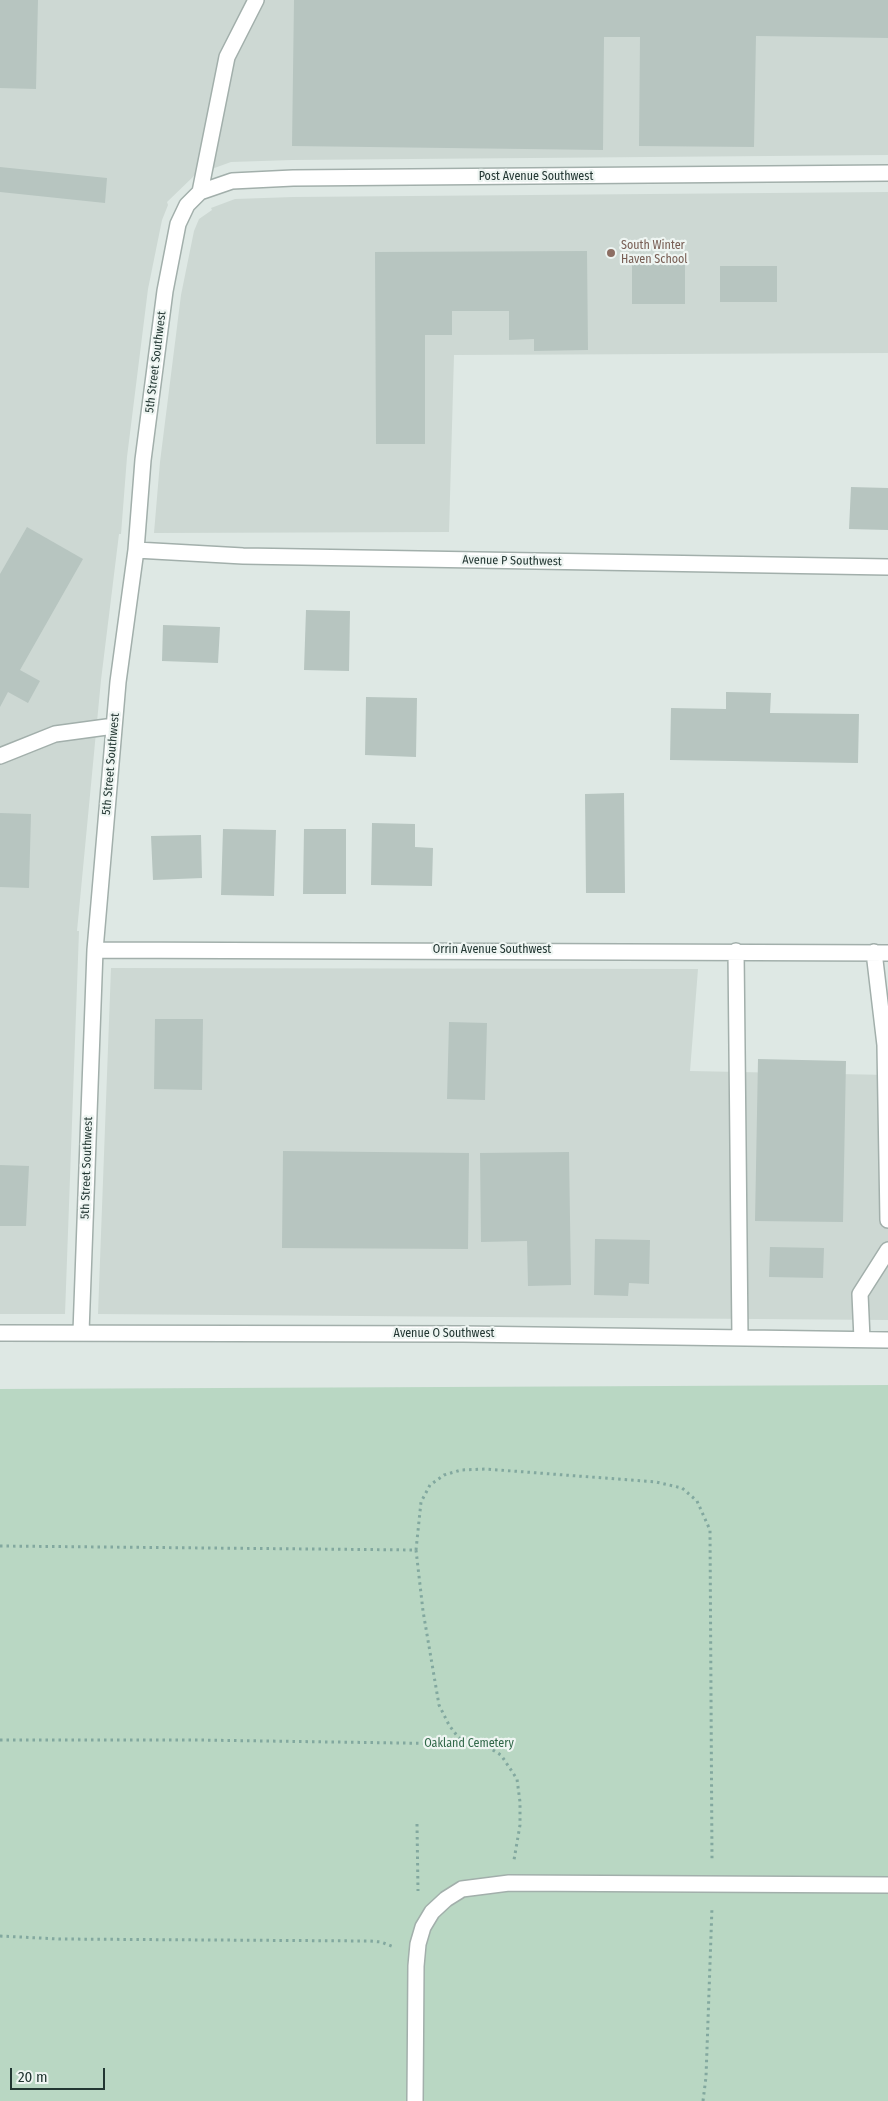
<!DOCTYPE html>
<style>
body{margin:0}
#map{position:relative;width:888px;height:2101px;overflow:hidden;background:#dee8e4;font-family:"Fira Sans Condensed",sans-serif}
canvas{display:block}
.scale{position:absolute;left:10px;top:2068px;width:95px;height:22px;box-sizing:border-box;border:2px solid #223632;border-top:0;padding-left:6px;font-size:15px;line-height:18px;white-space:nowrap;color:#223632;-webkit-text-stroke:4px #eef5f2;paint-order:stroke}
</style>
<div id="map">
<canvas width="888" height="2101"></canvas>
<div class="scale">20 m</div>
</div>
<script>
const g = document.querySelector('canvas').getContext('2d');
g.lineJoin = 'round';
function paint(path, color) {
  g.fillStyle = color;
  g.fill(path, 'evenodd');
}
function shape(rows) {
  const path = new Path2D();
  for (const r of rows) {
    path.moveTo(r[0], r[1]);
    for (let i = 2; i < r.length; i += 2) path.lineTo(r[i], r[i + 1]);
  }
  return path;
}
function stroke(path, color, width, dash) {
  g.strokeStyle = color;
  g.lineWidth = width;
  g.lineCap = dash ? 'butt' : 'round';
  g.setLineDash(dash || []);
  g.stroke(path);
}
function label(font, color, halo, rows, align = 'center') {
  g.font = font + ' "Fira Sans Condensed",sans-serif';
  g.lineWidth = 4.5;
  g.setLineDash([]);
  g.textBaseline = 'middle';
  g.strokeStyle = halo;
  g.fillStyle = color;
  for (const [text, x, y, turn = 0] of rows) {
    g.save();
    g.translate(x, y);
    g.rotate((+turn || 0) * Math.PI / 180);
    g.textAlign = isNaN(turn) ? turn : align;
    if (halo) g.strokeText(text, 0, 0);
    g.fillText(text, 0, 0);
    g.restore();
  }
}
const built = shape([
 [0,0,888,0,888,155,292,160,231,162,195,175,167,202,168,205,162,220,148,289,127,457,121,534,119,534,101,680,77,931,79,931,65,1314,0,1314],
 [888,192,888,353,454,355,449,532,154,533,160,462,181,295,194,231,199,219,212,210,211,208,235,199,293,197],
 [111,968,698,969,690,1071,888,1075,888,1320,98,1314]
]);
const green = shape([
 [888,1385,888,2101,0,2101,0,1389]
]);
const building = shape([
 [0,0,38,0,36,89,0,88],
 [294,0,888,0,888,38,756,36,754,147,639,146,640,37,604,37,603,150,292,146],
 [0,167,107,178,105,203,0,192],
 [587,251,588,350,534,351,534,339,509,340,509,311,452,311,452,335,425,335,425,444,376,444,375,252],
 [632,263,685,263,685,304,632,304],
 [720,266,777,266,777,302,720,302],
 [851,487,888,488,888,530,849,529],
 [27,527,83,559,20,670,40,681,28,703,8,692,0,707,0,574],
 [306,610,350,611,349,671,304,670],
 [163,625,220,627,218,663,162,661],
 [726,692,771,693,770,713,859,714,858,763,670,760,671,708,726,709],
 [366,697,417,698,416,757,365,755],
 [624,793,625,893,586,893,585,794],
 [0,813,31,814,29,888,0,887],
 [372,823,415,824,415,847,433,848,432,886,371,885],
 [223,829,276,830,274,896,221,895],
 [304,829,346,829,346,894,303,894],
 [201,835,202,878,153,880,151,836],
 [155,1019,203,1019,202,1090,154,1089],
 [449,1022,487,1023,485,1100,447,1099],
 [758,1059,846,1061,843,1222,755,1221],
 [283,1151,469,1153,468,1249,282,1248],
 [569,1152,571,1285,528,1286,527,1241,481,1242,480,1153],
 [0,1165,29,1166,26,1226,0,1226],
 [595,1239,650,1240,649,1284,629,1283,628,1296,594,1295],
 [770,1247,824,1248,823,1278,769,1277]
]);
const path = shape([
 [0,1546,416,1550,421,1502,430,1485,444,1475,461,1470,486,1469,656,1482,682,1488,697,1501,710,1530,712,1861],
 [416,1550,423,1611,439,1705,449,1725,458,1737,466,1743],
 [0,1740,198,1740,467,1744,486,1746,501,1755,517,1779,520,1802,520,1825,514,1860],
 [417,1824,418,1891],
 [0,1936,59,1939,369,1941,381,1942,394,1947],
 [703,2101,706,2077,712,1907]
]);
const minor = shape([
 [200,192,227,57,256,0],
 [136,550,243,556,888,567],
 [0,756,55,734,114,726],
 [95,950,888,953],
 [736,951,740,1338],
 [874,952,885,1045],
 [888,1046,885,1045,888,1220],
 [81,1332,95,950,118,682,136,550,143,460,165,291,178,224,187,205,200,192,232,181,293,178,888,173],
 [0,1333,463,1334,888,1340],
 [862,1339,860,1294,888,1250],
 [415,2101,416,1966,418,1944,423,1927,432,1912,446,1899,462,1889,509,1883,888,1885]
]);
const markers = [
 [611,253,5,"#8d6e63"]
];
const streetNames = [
 ["Post Avenue Southwest",536,177],
 ["5th Street Southwest",156,362,-83],
 ["Avenue P Southwest",512,561,1],
 ["5th Street Southwest",111,764,-85],
 ["Orrin Avenue Southwest",492,950],
 ["5th Street Southwest",87,1168,-88],
 ["Avenue O Southwest",444,1334]
];
const educationNames = [
 ["South Winter",621,246],
 ["Haven School",621,260]
];
const parkNames = [
 ["Oakland Cemetery",469,1744]
];
paint(built, '#cdd8d3');
paint(green, '#b9d7c3');
paint(building, '#b7c5c0');
stroke(minor, '#a2afab', 18);
stroke(path, '#82a89f', 3, [2.5, 4]);
stroke(minor, '#fff', 15);
for (const [x, y, r, color] of markers) {
  const dot = new Path2D();
  dot.arc(x, y, r, 0, 2 * Math.PI);
  g.fillStyle = color;
  g.fill(dot);
  stroke(dot, '#eef5f2', 2);
}
label('12px', '#223632', '#eef5f2', streetNames);
label('12px', '#785e54', '#eef5f2', educationNames, 'left');
label('12px', '#316849', '#eef5f2', parkNames);
</script>
